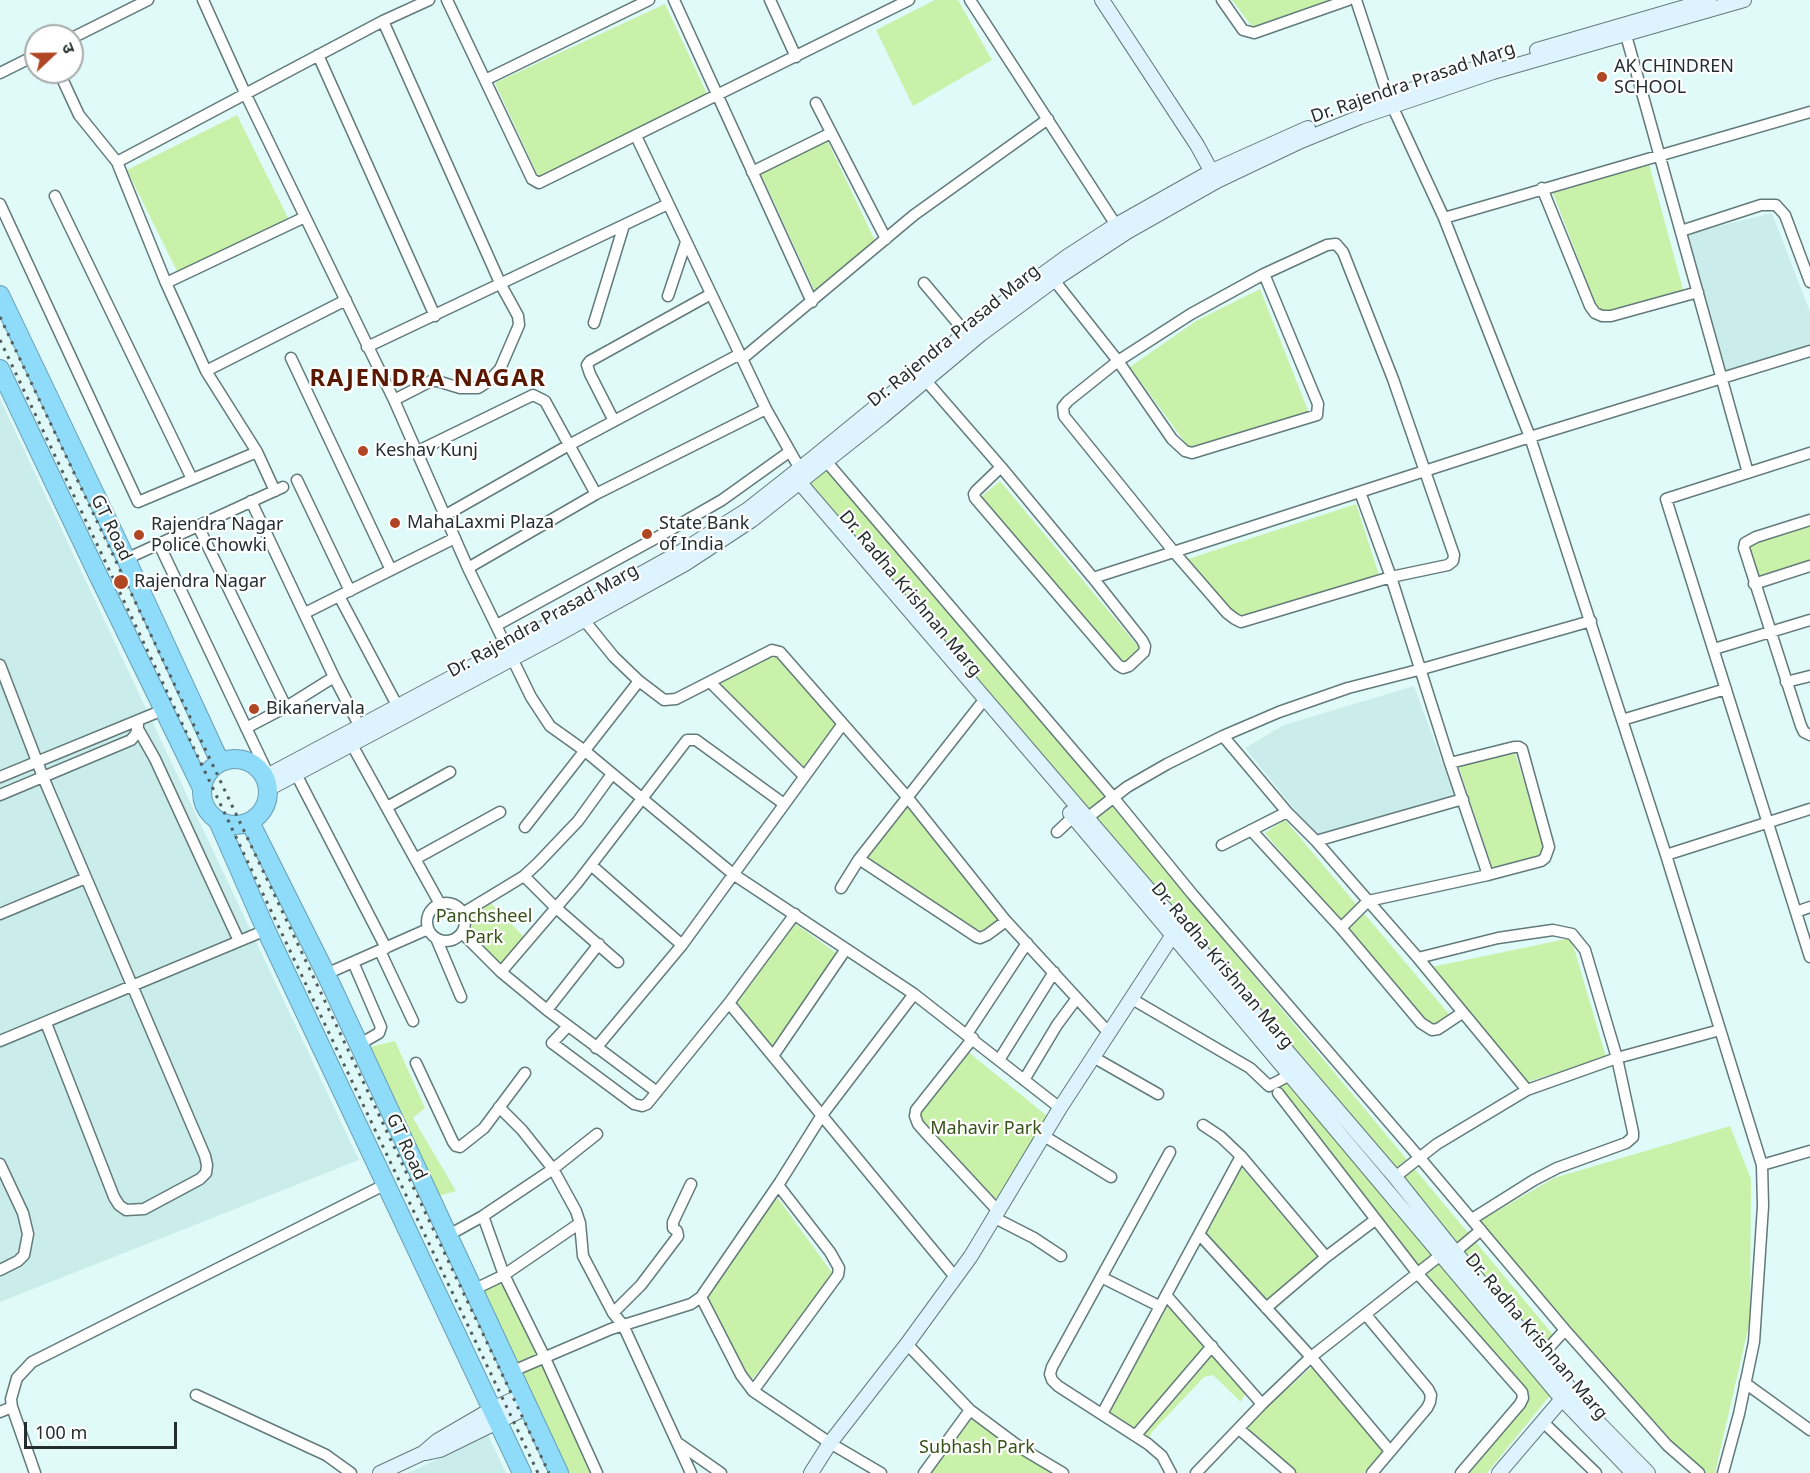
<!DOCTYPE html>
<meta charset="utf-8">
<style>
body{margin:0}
#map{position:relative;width:1810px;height:1473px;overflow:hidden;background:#dffaf9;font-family:"Noto Sans","Noto Sans Devanagari",sans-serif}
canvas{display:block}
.north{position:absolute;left:24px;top:24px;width:60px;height:60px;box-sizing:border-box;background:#fff;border:2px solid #a7abab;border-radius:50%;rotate:68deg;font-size:16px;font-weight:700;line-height:24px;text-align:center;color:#242e2e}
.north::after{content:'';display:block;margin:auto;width:21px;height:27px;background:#af4724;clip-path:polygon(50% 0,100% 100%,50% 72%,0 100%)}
.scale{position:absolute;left:24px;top:1422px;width:153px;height:27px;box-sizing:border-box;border:3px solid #242e2e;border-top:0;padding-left:8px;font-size:18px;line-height:21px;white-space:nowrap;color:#242e2e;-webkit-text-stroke:4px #fff;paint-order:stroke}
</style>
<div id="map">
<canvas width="1810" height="1473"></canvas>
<div class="north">उ</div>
<div class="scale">100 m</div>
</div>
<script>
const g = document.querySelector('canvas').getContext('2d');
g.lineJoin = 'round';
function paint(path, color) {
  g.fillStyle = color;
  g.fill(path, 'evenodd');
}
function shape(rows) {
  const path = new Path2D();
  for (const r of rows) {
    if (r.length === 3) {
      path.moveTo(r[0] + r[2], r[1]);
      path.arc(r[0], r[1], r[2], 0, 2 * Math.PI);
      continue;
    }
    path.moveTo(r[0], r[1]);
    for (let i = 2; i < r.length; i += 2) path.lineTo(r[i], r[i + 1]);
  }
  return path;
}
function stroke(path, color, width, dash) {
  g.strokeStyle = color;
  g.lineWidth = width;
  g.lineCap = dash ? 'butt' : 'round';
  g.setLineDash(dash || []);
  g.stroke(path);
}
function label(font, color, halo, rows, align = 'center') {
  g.font = font + ' "Noto Sans",sans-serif';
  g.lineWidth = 4.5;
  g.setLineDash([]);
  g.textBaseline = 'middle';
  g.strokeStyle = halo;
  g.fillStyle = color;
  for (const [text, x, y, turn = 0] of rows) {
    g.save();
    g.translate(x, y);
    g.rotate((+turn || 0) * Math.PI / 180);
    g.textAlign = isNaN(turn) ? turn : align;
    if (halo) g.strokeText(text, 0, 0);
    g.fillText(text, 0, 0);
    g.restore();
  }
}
const built = shape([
 [1772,213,1810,312,1810,350,1727,374,1687,234],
 [0,399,359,1160,0,1302],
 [1414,686,1457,802,1319,840,1245,748,1284,725],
 [488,1435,506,1473,408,1473]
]);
const green = shape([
 [935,0,958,0,992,60,913,106,876,30],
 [1232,0,1337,0,1254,29],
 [665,4,709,98,539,178,495,83],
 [237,115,288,218,178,273,127,170],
 [827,140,877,245,815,291,761,174],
 [1649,164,1684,293,1601,318,1553,193],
 [1260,289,1311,418,1192,452,1130,367,1196,321],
 [829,467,1555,1337,1538,1354,799,490],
 [1000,481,1141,650,1123,666,981,497],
 [1356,504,1381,581,1240,624,1185,560],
 [1810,526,1810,563,1759,578,1749,544],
 [775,653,840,727,807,773,714,684],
 [1515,753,1547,856,1492,867,1458,765],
 [908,798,1006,921,981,945,859,859],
 [1285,820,1454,1020,1433,1034,1265,833],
 [487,899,526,939,501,970,463,937,459,914],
 [793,922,843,958,776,1054,734,1002],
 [1571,938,1606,1057,1527,1082,1427,968],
 [395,1041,425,1108,413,1118,456,1191,431,1198,361,1049],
 [967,1051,1052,1120,990,1207,914,1117],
 [1289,1079,1552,1393,1487,1473,1461,1473,1524,1399,1274,1092],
 [1730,1126,1751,1179,1750,1320,1715,1473,1701,1473,1667,1447,1475,1224,1554,1178],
 [1237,1162,1324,1265,1268,1316,1199,1234],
 [774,1193,838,1281,746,1386,707,1298],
 [503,1275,596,1473,559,1473,474,1292],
 [1166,1299,1247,1390,1241,1402,1213,1375,1204,1377,1151,1433,1149,1443,1105,1416],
 [1313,1366,1384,1451,1364,1473,1294,1473,1243,1428],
 [970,1413,1054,1473,928,1473]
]);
const street = shape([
 [203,0,245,93,394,400,468,568,531,697,550,726,585,751,733,874,914,994,1060,1108],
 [447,0,532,179,539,183,909,0],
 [674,0,812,302],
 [770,0,796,57],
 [970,0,1116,225],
 [1222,0,1243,30,1254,33,1348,0],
 [1356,0,1388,97,1444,218,1530,437,1666,855,1762,1165,1763,1206,1754,1342,1739,1414,1723,1473],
 [383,21,501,285,518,316,519,325,500,369,489,381,478,388,460,388,437,381,431,381,394,400],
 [1624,28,1748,473],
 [72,38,148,0],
 [318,55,435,316],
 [59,72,79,115,117,162,166,283,206,371,257,452,275,491],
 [0,73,36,55],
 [485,80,649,0],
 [816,103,886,239],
 [636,136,766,409,800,469],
 [117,162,383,21,429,0],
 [752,172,831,133],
 [1542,188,1590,306,1595,313,1602,316,1611,316,1698,292],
 [55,196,192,479],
 [0,204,138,502,257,452],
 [1444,218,1810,112],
 [1681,231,1761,205,1776,205,1785,215,1810,282],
 [1336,244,1343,252,1393,379,1454,555,1453,561,1448,565,1391,577,1241,622,1235,619,1227,613,1174,552,1064,416,1063,407,1068,401,1118,361,1191,314,1264,274,1327,245,1336,244],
 [1050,275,1118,361,1172,439,1185,451,1192,453,1317,415,1318,404,1264,274],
 [166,283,305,217],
 [924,283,966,333],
 [668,296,686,242],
 [594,323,624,225],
 [367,347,668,204],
 [291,358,391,570],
 [742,359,914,215,1048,119],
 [206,371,346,300],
 [921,375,1001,467,1093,578,1142,640,1145,646,1144,652,1129,666,1123,668,1118,665,975,498,974,494,976,491,1001,467],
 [614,421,590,374,587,365,590,361,711,294],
 [416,452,533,395,545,401,596,494],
 [1810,453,1666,499,1810,957],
 [826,461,1113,797,1193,895,1419,1157,1565,1330,1667,1445,1699,1473],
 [297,480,350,591],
 [1360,492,1391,577,1450,763,1488,875],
 [251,501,334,677,360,727],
 [444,516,569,445,740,354],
 [1810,520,1756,537,1745,543,1744,548,1801,726,1804,732,1810,735],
 [198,526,286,707,246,728],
 [159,544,269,776],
 [126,559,283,487],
 [468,568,596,494,766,409],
 [1093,578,1530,437,1810,351],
 [1754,584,1810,566],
 [339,596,398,707],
 [305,613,455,538],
 [584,620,614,657,639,681,664,700,676,699,772,650,780,652,908,798,1006,921,1108,1032],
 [497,625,656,538,722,500,789,452],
 [1714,649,1810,620],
 [0,665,43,777,205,1156,207,1165,206,1173,200,1179,144,1209,126,1210,119,1205,114,1197,46,1023],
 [710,682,804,776],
 [1786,682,1810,676],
 [286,707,334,677],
 [1622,720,1726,689],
 [138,729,155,759,239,941],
 [1223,736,1287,812,1316,841,1418,958,1527,1090],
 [352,745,440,904],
 [296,774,386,948],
 [0,777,163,710],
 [0,795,131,740,136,734,138,725],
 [387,807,450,772],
 [1082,822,1127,787,1167,764,1223,736,1279,712,1348,688,1422,669,1591,621],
 [525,827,639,681],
 [1251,830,1341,928,1421,1023,1432,1030,1438,1029,1462,1013],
 [1057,832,1073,817],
 [1316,841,1463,799],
 [1222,845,1287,812],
 [1666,855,1810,809],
 [415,859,500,812],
 [859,859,977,937,980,938,987,935,1006,921],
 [591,865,682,945],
 [524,876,555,907,618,962],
 [841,888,859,859,980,705],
 [446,922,19],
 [1796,912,1810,907],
 [463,913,524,876,538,863,578,821,612,774],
 [0,914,86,878],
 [1341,928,1368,901,1488,875,1541,861,1545,858,1549,847,1522,749,1519,747,1514,747,1450,763],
 [462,933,501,972,547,1010,657,1092],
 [436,938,461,997],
 [380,951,413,1021],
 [1418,958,1498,938,1532,933,1553,930,1572,934,1585,950,1617,1058,1633,1132,1633,1137,1626,1143,1557,1168,1534,1180,1472,1219],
 [353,962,381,1027,379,1033,358,1045],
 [501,972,578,882,687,740,696,740,784,804],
 [326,974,428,929],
 [1132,999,1250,1068,1269,1086,1290,1075],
 [729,1003,956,1278],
 [547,1010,599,944],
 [568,1026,552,1043,634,1104,642,1106,647,1104,729,1003,795,914],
 [967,1034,1027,943],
 [973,1038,916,1110,915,1116,918,1124,925,1132,999,1212],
 [0,1041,266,930],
 [596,1048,682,945,842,725],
 [773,1056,846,949],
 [1093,1057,1158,1094],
 [999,1060,1054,972],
 [416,1063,453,1142,456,1146,460,1147,484,1128,525,1073],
 [1024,1080,1057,1025,1077,998],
 [1278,1093,1418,1274,1522,1392,1523,1398,1520,1404,1461,1473],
 [499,1107,522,1130,553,1169,576,1211,580,1223,583,1256,613,1313,623,1325,691,1473],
 [1203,1125,1221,1137,1241,1156,1326,1257],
 [1044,1136,1111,1177],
 [1170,1152,1052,1367,1050,1374,1052,1380,1058,1386,1148,1444,1162,1456,1171,1473],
 [0,1164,23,1213,28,1234,24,1255,18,1261,0,1270],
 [1762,1165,1810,1151],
 [1395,1177,1437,1144,1527,1090,1617,1058,1720,1030],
 [483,1216,504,1275,544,1356,597,1473],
 [995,1218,1034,1238,1061,1256],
 [1199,1234,1311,1357,1390,1451],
 [447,1236,483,1216,553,1169,597,1134],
 [1455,1252,1481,1230],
 [1103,1278,1159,1306],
 [473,1290,504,1275,580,1223],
 [1166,1295,1262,1404],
 [701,1297,741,1375,753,1391,830,1443,881,1473],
 [1266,1308,1326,1257,1375,1220],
 [613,1313,641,1285,678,1236,677,1231,673,1228,673,1222,691,1184],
 [1366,1315,1428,1389,1431,1395,1430,1402,1427,1408,1372,1473],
 [907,1344,970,1410,1021,1448,1063,1473],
 [1542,1355,1565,1330],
 [513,1371,611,1329,691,1304,701,1297,780,1182,822,1115,914,994],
 [1745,1383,1810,1430],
 [753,1391,838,1275,839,1268,830,1252,778,1185],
 [196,1395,326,1455,351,1473],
 [0,1412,12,1407],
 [1102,1414,1241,1156],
 [1543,1422,1596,1473],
 [1239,1429,1290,1473],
 [1136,1435,1212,1346],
 [678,1443,721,1473],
 [35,1473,12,1407,11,1399,17,1378,32,1362,386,1184],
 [924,1473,970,1410],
 [1196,1473,1262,1404,1311,1357,1442,1254]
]);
const secondary = shape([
 [1102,0,1197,145,1215,178],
 [1537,50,1709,0],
 [1368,104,1495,62],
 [795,477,1395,1177,1455,1252,1600,1424,1648,1473],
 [265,777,531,635,682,551,747,510,813,458,999,306,1068,256,1116,225,1212,171,1308,128],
 [268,789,555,636,685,564,752,520,882,417,981,334,1054,280,1127,232,1217,181,1301,141,1360,117,1493,72,1744,0],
 [1070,813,1562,1399,1633,1473],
 [426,1453,440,1450,528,1407],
 [380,1473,423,1453,437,1441,492,1409,523,1395],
 [811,1473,830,1443,907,1344,971,1256,1060,1108,1176,930],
 [1499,1473,1562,1399]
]);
const highway = shape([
 [0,295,126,559,220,762],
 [0,369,97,573,202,788],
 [235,792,33],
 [218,821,266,930,522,1473],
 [250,822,326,974,559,1473]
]);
const rail = shape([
 [0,317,549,1473],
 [0,340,538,1473]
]);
const markers = [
 [1602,77,6,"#af4724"],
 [363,451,6,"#af4724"],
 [395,523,6,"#af4724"],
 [647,534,6,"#af4724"],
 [139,535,6,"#af4724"],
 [121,582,8,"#af4724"],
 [254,709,6,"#af4724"]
];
const poiNames = [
 ["AK CHINDREN",1614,67],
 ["SCHOOL",1614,88],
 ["Keshav Kunj",375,451],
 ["MahaLaxmi Plaza",407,523],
 ["State Bank",659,524],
 ["of India",659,545],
 ["Rajendra Nagar",151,525],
 ["Police Chowki",151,546],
 ["Rajendra Nagar",134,582],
 ["Bikanervala",266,709]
];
const streetNames = [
 ["Dr. Rajendra Prasad Marg",1413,83,-19],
 ["Dr. Rajendra Prasad Marg",954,336,-39],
 ["GT Road",111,528,64],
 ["Dr. Radha Krishnan Marg",910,594,50],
 ["Dr. Rajendra Prasad Marg",543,621,-29],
 ["Dr. Radha Krishnan Marg",1222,966,50],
 ["GT Road",406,1147,65],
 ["Dr. Radha Krishnan Marg",1536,1337,50]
];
const parkNames = [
 ["Panchsheel",484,917],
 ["Park",484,938],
 ["Mahavir Park",986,1129],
 ["Subhash Park",977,1448]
];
const districtNames = [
 ["RAJENDRA NAGAR",428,379]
];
paint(built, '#caedec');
paint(green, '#c9f1aa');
stroke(street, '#627a7a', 13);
stroke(secondary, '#627a7a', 16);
stroke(highway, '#6a9eb3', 20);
stroke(street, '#fff', 10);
stroke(secondary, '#ddf4fe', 14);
stroke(highway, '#8fdbfa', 18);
stroke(rail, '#505e5e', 3, [3, 6]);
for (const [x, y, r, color] of markers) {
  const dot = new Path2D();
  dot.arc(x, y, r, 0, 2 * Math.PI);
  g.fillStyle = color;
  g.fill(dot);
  stroke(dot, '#fff', 2);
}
label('18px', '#242e2e', '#fff', poiNames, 'left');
label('18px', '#242e2e', '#fff', streetNames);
label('18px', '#355118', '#fff', parkNames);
g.letterSpacing = '1.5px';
label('bold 24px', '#591801', '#fff', districtNames);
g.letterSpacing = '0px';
</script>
